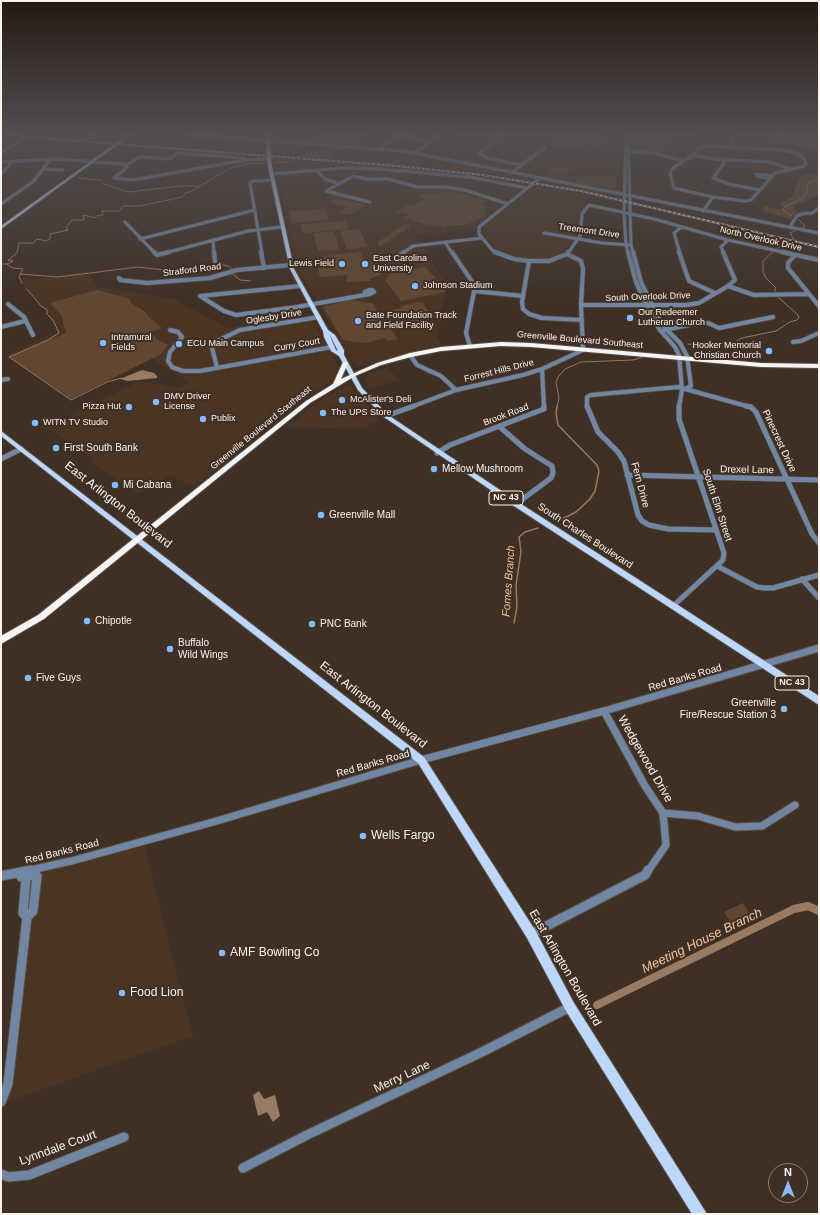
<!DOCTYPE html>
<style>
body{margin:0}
#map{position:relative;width:820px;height:1215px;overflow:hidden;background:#3f3025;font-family:Arial,sans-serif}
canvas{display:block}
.frame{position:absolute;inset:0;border:2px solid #fcf2eb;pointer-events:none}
.north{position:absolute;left:768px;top:1163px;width:40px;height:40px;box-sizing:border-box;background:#3f3025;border:1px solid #8b7e74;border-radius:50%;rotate:0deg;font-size:11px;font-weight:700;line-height:16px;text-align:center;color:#fcf2eb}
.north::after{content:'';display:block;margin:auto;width:14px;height:18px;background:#88bafc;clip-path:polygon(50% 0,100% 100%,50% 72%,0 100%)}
</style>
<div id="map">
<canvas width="820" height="1215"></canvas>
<div class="frame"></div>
<div class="north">N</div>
</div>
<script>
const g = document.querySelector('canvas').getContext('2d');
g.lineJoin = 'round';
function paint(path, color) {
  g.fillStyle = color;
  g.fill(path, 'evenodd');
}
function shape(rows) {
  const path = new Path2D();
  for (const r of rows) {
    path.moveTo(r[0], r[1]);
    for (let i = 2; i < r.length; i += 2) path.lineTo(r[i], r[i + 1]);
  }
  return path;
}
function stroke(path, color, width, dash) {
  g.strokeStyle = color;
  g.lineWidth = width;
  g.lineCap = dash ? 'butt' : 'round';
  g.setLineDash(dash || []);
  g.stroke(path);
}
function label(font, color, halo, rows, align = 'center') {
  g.font = font + ' Arial,sans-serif';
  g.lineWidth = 4;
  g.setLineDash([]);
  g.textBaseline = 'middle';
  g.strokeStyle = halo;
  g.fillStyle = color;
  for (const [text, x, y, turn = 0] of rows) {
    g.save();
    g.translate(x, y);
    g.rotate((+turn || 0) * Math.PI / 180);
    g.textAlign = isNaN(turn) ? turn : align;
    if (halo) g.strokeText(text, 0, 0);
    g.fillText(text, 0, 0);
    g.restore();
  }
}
const built = shape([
 [458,135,560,135,553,142,620,146,620,192,429,155],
 [349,148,405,152,431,158,417,167,329,159,335,151],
 [274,158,441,171,530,183,478,223,474,230,463,229,442,234,419,233,415,235,444,280,447,288,440,313,441,322,437,330,436,338,443,348,436,346,413,351,361,366,356,365,353,362,300,273,295,260],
 [438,159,606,193,602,195,477,173,438,168,432,163],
 [537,185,591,195,581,208,579,213,578,232,573,242,563,253,551,258,542,260,516,257,498,251,490,243,482,230,482,227],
 [88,272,97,287,173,299,228,328,310,316,337,365,337,374,330,382,301,400,195,486,169,476,137,494,92,463,92,458,53,431,51,431,47,428,137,382,151,382,178,388,190,382,151,359,71,399,6,355,59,332,47,314,47,310,41,306,38,300,24,287,21,281],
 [387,367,399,380,370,388,365,381,368,374],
 [347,385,352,388,380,420,363,429,286,427,320,400],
 [144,841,167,937,193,1036,1,1104,27,918,33,911,38,869]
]);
const green = shape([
 [316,135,364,135,359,145,317,142,321,136],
 [536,135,597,135,597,137,606,139,606,147,592,150,553,147,549,145,552,142,552,138],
 [631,135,696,135,670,143,662,155,631,151],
 [736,135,819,135,819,154,809,149,798,146,738,138],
 [326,151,335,151,329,159,300,157],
 [549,166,550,166,574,167,565,174,547,176],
 [804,174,819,174,819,195,793,206,795,210,800,213,792,216,791,219,764,212,763,206,783,210,784,206,780,204,792,197,799,178],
 [587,176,617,177,615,183,616,186,614,188,606,188,575,183,578,179],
 [439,190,468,195,488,201,482,203,488,208,485,208,486,214,474,222,464,225,448,225,446,228,420,223,405,218,406,217,404,216,408,215,407,213,396,213,407,204,412,206,419,201,424,200,419,197,423,194,438,193],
 [337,198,366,205,350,215,339,212,347,207,328,202],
 [325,209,329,220,292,223,289,211],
 [346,221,349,229,303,233,301,224],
 [405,224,411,226,380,247,378,242],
 [360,229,367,247,347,249,340,231],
 [334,231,339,250,318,251,313,233],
 [360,252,366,262,377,260,379,263,377,264,382,271,380,275,370,279,370,281,345,282,347,279,347,275,320,277,317,263,321,258,330,255],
 [426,267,446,292,401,301,385,280,391,273],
 [97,290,125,297,129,299,131,303,144,311,151,319,162,328,150,333,158,340,168,345,161,354,71,399,9,357,66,333,61,315,50,303],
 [349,300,372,303,398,339,387,341,385,338,366,343,343,340,323,307],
 [417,302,425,303,424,305,429,312,425,314,430,320,421,323,406,324,394,320,388,315,387,311,401,308,401,306,415,303],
 [743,903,750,914,731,923,724,912]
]);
const water = shape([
 [142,370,154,373,157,376,157,378,128,381,120,379],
 [259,1091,264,1099,275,1095,280,1116,273,1122,267,1112,258,1116,253,1095]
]);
const streamFar1 = shape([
 [782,135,808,142,819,148],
 [349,146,357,142,352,135],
 [275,163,292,161,297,157,325,150,346,148],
 [79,178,101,180,104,184,129,192,180,186,199,186],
 [792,216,783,210,783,208,803,198,806,194,808,183,819,179],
 [798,219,805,226,800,229],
 [795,241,790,233,797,230],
 [777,248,792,243],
 [774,251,763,261,763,272,766,278,775,287,775,294],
 [1,264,7,264,13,261,8,260,17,253,19,243,33,243,37,239,46,241,50,239,50,234,68,230,66,228,72,220,84,220,83,215,95,218,96,216,103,215,102,211,119,211,123,206,140,206,183,197,185,193,192,191,230,168,246,164,264,163],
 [7,264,12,268,23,269,19,277,22,283],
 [232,273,240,280,251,281],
 [20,274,58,277,138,267,182,272,205,265,218,264,228,266,232,269],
 [27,289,41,306,47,310,47,314,53,320,59,333,48,340,9,357,71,400,107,382,122,378],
 [688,344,705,346,731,344,742,338,776,331,790,322,797,320,799,318,798,315,779,298],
 [557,407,559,398,556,382,558,377,565,369,581,362,633,360,646,356]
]);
const stream = shape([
 [557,406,556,413,558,425,597,465,599,471,595,491,590,499,576,512,558,521],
 [514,623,517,607,516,585,521,552,519,537,525,532,538,528]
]);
const canal = shape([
 [597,1005,794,909,808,906,819,911]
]);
const minorFar4 = shape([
 [190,135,404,151,819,233],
 [395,135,431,141],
 [504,135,480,152,480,154,488,158,521,165,512,173],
 [626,135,624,212,626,245,628,253],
 [628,135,631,245,633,253],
 [730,139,734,147],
 [85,140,95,135],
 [709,146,783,150,799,154,804,159,806,164,802,167,775,173,751,200,745,201,713,197,674,188,670,173,673,168,693,155,700,147,709,146],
 [379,149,399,135],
 [625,151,653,153,684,161],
 [1,153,24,138],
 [414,153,440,135],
 [693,155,714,159,770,162,791,169],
 [722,159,724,163,713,178,729,184,759,190],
 [1,162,57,159,123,164,127,167,114,178,133,180,245,160,269,159],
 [126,165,140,157,170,159,178,153,244,158],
 [521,165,545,148],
 [43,169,63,170],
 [316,170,325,179,339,184],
 [1,174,12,162],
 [272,174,343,168,378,169,470,177,527,188],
 [770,179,758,176,756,174,772,176],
 [370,202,326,191,353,176,368,179,388,179,417,187,445,187,465,190,508,204],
 [1,204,34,181,50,159],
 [703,211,713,197],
 [125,222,155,253],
 [790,227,796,217,801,214,812,213,819,208],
 [544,233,602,243,629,245],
 [140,239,255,210],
 [213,240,214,253],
 [445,242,452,253],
 [165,253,248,231,282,227],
 [262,253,250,183,254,181,273,180],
 [403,253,413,246,482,238],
 [498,253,493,251,479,234,479,227,540,178],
 [568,253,580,236,582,214,589,205,654,219,728,240,787,253],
 [680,253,674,233,681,227],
 [724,253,721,247,728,240]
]);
const minorFar3 = shape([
 [154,252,157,255,169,252],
 [214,252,215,261],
 [261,252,264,268],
 [452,252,475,286,466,333,470,346],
 [495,252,514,259,529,261,549,261,567,254,568,252],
 [628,252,636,282,653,319,660,330,675,347,679,355,682,390,679,407],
 [633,252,641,282,659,319,666,329,680,343,687,356,691,386,685,389],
 [679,252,689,281,715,293],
 [782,252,819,260],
 [795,255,788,263,788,268,819,306],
 [383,260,395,258,404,252],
 [529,261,522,302,523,309,529,314,542,318,582,320],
 [119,278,120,280,147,283,210,278,237,270,291,265],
 [300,286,200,296,224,311,236,315,297,307,370,294],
 [728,286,754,295,809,294],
 [369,290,372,290,374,292,370,294,365,292,369,290],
 [474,291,523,296],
 [8,304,24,317,33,335],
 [581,305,686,305,699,303,728,286,735,280,723,252],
 [1,327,25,321],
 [170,330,178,332,182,337,170,352,168,361,172,367,183,371,200,371,332,347],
 [664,330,699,323,708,323,719,328,773,317],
 [793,342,801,341,819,333],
 [410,355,417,365,441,376,456,390],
 [217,367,211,344,240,330,319,317],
 [542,369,544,407],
 [1,380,8,379],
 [411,407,456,390,523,375,542,369,583,350,581,305,583,269,581,261,567,254],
 [587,407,587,397,591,395,678,387,750,407]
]);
const minorFar2 = shape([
 [587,406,598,432,618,452,624,461,638,515,642,521,649,525,668,529,716,530],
 [746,406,751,407,756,412,812,534,819,543],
 [386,416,414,406],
 [500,427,525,449,552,466,553,473,551,478,516,504],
 [437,453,450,445,544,409,544,406],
 [1,459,21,449],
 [627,475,819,480],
 [717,566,757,587,765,588,773,588,819,575],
 [802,579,819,598],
 [673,606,723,560,724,553,679,419,679,406]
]);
const minorFar1 = shape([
 [604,711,645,786,663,813,666,845,648,871],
 [663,813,698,816,735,827,762,826,795,805],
 [26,871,71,861,213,822,421,760,604,711,819,648]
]);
const minor = shape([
 [1,876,31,870],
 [21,877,26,878,23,913,27,917],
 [531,934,645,875,648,870],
 [1,1102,8,1084,27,917,33,911,37,876,21,875],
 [243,1168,307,1135,482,1052,570,1007],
 [1,1174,8,1177,29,1175,124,1137]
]);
const major = shape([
 [127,135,131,135,1,229,1,226,127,135],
 [267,135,271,135,270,146,272,167,294,269,328,330,335,335,344,350,344,355,362,388,388,415,518,502,819,696,819,705,514,506,384,417,358,390,339,356,331,351,324,337,323,331,290,269,268,167,266,146,267,135],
 [330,336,331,337,338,351,336,350,330,336],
 [1,431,424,757,535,930,574,1003,707,1214,692,1214,566,1011,527,938,418,763,1,436,1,431]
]);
const highway = shape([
 [501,342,531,343,761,363,819,364,819,368,761,367,531,347,501,346,441,351,411,357,381,365,355,376,310,403,44,619,1,644,1,636,38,615,306,401,333,384,343,362,348,363,341,379,377,363,410,353,441,347,501,342]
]);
const rail = shape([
 [1,135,397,166,483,175,581,191,819,247]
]);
const markers = [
 [342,264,4,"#88bafc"],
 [365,264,4,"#88bafc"],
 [415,286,4,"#88bafc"],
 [630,318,4,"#88bafc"],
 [358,321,4,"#88bafc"],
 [103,343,4,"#88bafc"],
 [179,344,4,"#88bafc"],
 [769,351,4,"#88bafc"],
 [342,400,4,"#88bafc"],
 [156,402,4,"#88bafc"],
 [129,407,4,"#88bafc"],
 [323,413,4,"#88bafc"],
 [203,419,4,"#88bafc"],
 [35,423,4,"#88bafc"],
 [56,448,4,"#88bafc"],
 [434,469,4,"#88bafc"],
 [115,485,4,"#88bafc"],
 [321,515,4,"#88bafc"],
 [87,621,4,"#88bafc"],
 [312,624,4,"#88bafc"],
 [170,649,4,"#88bafc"],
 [28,678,4,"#88bafc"],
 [784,709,4,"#88bafc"],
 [363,836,4,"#88bafc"],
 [222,953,4,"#88bafc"],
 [122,993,4,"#88bafc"]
];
const farStreetnames = [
 ["Treemont Drive",589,231,8],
 ["North Overlook Drive",761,239,13],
 ["Stratford Road",192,270,-7],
 ["South Overlook Drive",648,297,-2],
 ["Oglesby Drive",274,317,-9],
 ["Greenville Boulevard Southeast",580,340,5],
 ["Curry Court",297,345,-10],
 ["Forrest Hills Drive",499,371,-14],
 ["Brook Road",506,415,-21],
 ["Greenville Boulevard Southeast",261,428,-39]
];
const farPoinames = [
 ["East Carolina",373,259],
 ["University",373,269],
 ["Lewis Field",334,264,"right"],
 ["Johnson Stadium",423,286],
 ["Our Redeemer",638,313],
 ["Lutheran Church",638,323],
 ["Bate Foundation Track",366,316],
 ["and Field Facility",366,326],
 ["Intramural",111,338],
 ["Fields",111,348],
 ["ECU Main Campus",187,344],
 ["Hooker Memorial",761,346,"right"],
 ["Christian Church",761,356,"right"],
 ["DMV Driver",164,397],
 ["License",164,407],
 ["McAlister's Deli",350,400],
 ["Pizza Hut",121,407,"right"],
 ["The UPS Store",331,413],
 ["Publix",211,419],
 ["WITN TV Studio",43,423]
];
const shields = [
 [506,498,34],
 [792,683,34]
];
const shieldNames = [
 ["NC 43",506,498],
 ["NC 43",792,683]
];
const streetNames = [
 ["Pinecrest Drive",779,441,65],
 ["Drexel Lane",747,470,1],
 ["Fern Drive",640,485,75],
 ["South Elm Street",717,505,72],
 ["South Charles Boulevard",585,536,33],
 ["Red Banks Road",685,678,-16],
 ["Red Banks Road",373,764,-16],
 ["Red Banks Road",62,852,-14]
];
const poiNames = [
 ["First South Bank",64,448],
 ["Mellow Mushroom",442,469],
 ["Mi Cabana",123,485],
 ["Greenville Mall",329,515],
 ["Chipotle",95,621],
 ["PNC Bank",320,624],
 ["Buffalo",178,643],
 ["Wild Wings",178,655],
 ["Five Guys",36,678],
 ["Greenville",776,703,"right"],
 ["Fire/Rescue Station 3",776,715,"right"]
];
const waterNames = [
 ["Fomes Branch",509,581,-86]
];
const nearStreetnames = [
 ["East Arlington Boulevard",118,505,38],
 ["East Arlington Boulevard",373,705,38],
 ["Wedgewood Drive",645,759,60],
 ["East Arlington Boulevard",565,968,60],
 ["Merry Lane",402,1077,-25],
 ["Lynndale Court",58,1148,-20]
];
const nearPoinames = [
 ["Wells Fargo",371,836],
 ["AMF Bowling Co",230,953],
 ["Food Lion",130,993]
];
const nearWaternames = [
 ["Meeting House Branch",702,941,-26]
];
paint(built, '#4a3525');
paint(green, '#614732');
paint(water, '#997a63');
stroke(streamFar1, '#997a63', 1);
stroke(stream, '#997a63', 1.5);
stroke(canal, '#997a63', 8);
stroke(minorFar4, '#5d4f45', 4);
stroke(minorFar3, '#5d4f45', 5.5);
stroke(minorFar2, '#5d4f45', 6);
stroke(minorFar1, '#5d4f45', 9);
stroke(minor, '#5d4f45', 11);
stroke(major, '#5d4f45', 2);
stroke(highway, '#5d4f45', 2);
stroke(minorFar4, '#7086a2', 3);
stroke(minorFar3, '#7086a2', 4);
stroke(minorFar2, '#7086a2', 5);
stroke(minorFar1, '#7086a2', 7);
stroke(minor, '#7086a2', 9);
paint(major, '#bcd7fa');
paint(highway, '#f4f4f4');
stroke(rail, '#d4c9c1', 2);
stroke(rail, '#3f3025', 1, [2.5]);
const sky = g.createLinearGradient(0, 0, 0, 305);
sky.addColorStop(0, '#231a14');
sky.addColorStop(0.44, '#524e51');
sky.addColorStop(1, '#524e5100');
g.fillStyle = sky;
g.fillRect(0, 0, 820, 305);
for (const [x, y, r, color] of markers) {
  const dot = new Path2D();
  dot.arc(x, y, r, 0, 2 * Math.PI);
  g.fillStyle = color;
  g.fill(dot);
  stroke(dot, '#3f3025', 1.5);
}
label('9px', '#fcf2eb', '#3f3025', farStreetnames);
label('9px', '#fcf2eb', '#3f3025', farPoinames, 'left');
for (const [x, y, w] of shields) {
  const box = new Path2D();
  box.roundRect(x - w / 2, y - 7, w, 14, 3);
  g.fillStyle = '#3f3025';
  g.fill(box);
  stroke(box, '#fcf2eb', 1);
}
label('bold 9px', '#fcf2eb', null, shieldNames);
label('10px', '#fcf2eb', '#3f3025', streetNames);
label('10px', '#fcf2eb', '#3f3025', poiNames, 'left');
label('italic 11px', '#f5c097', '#3f3025', waterNames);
label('12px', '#fcf2eb', '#3f3025', nearStreetnames);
label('12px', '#fcf2eb', '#3f3025', nearPoinames, 'left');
label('italic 13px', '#f5c097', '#3f3025', nearWaternames);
</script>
